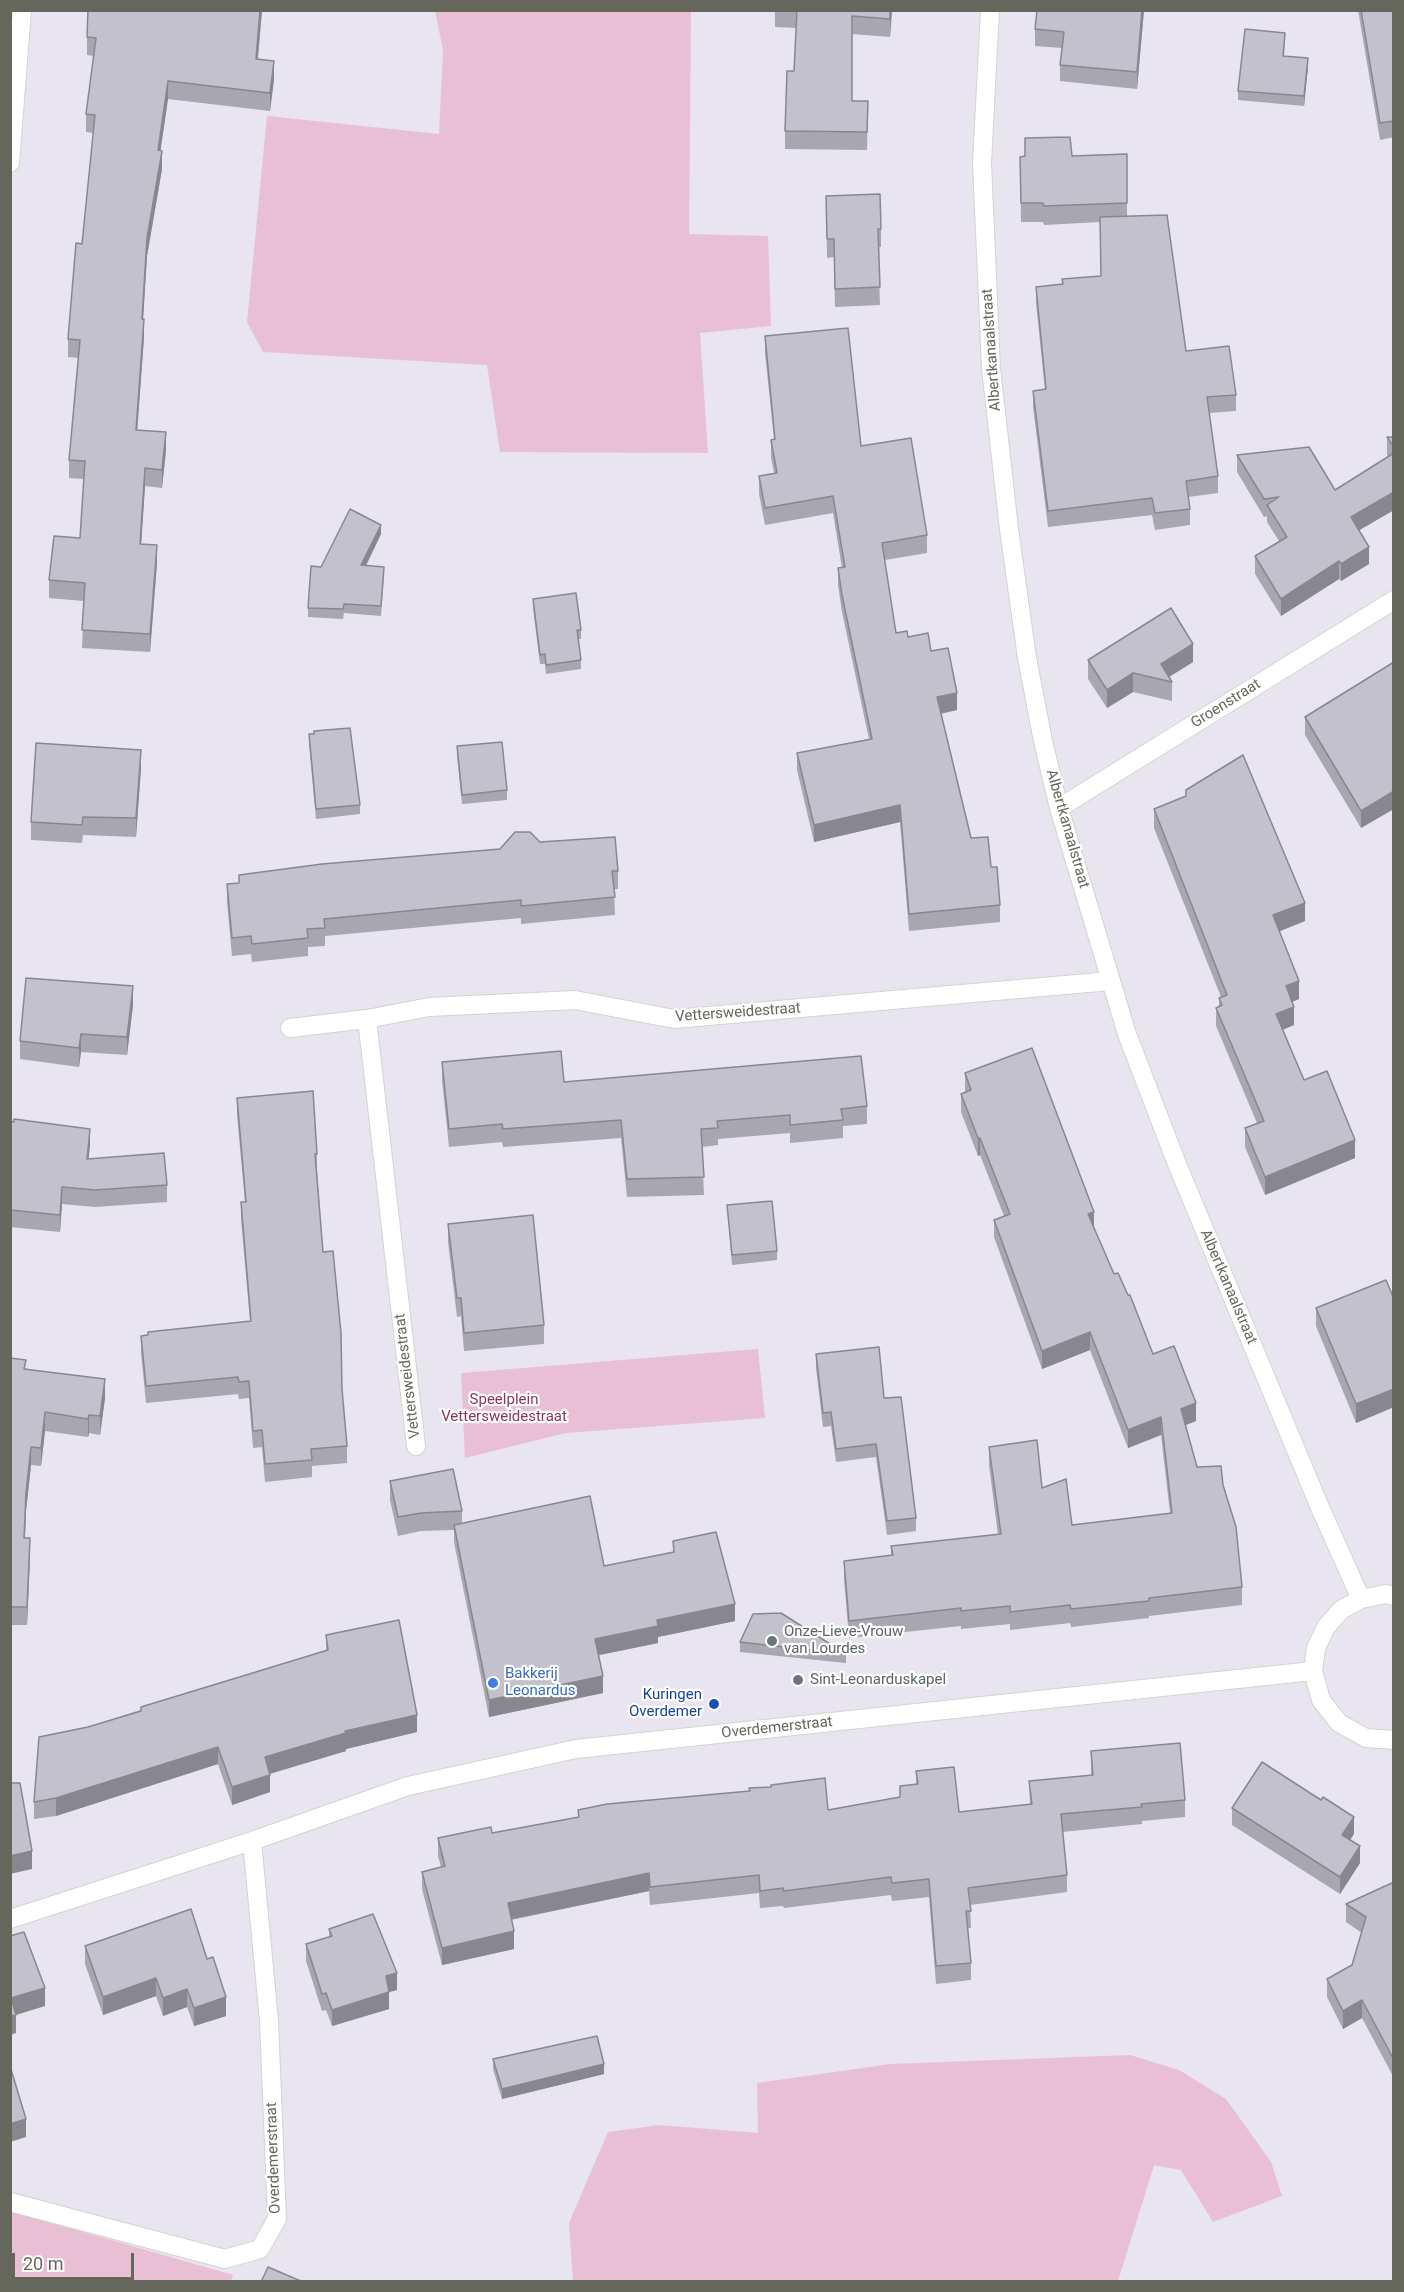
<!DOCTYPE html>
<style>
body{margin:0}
#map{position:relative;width:1404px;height:2292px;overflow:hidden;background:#e8e4f0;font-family:Roboto,sans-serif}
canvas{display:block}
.frame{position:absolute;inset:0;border:12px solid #65665c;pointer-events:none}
.scale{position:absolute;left:12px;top:2253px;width:122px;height:27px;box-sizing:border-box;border:3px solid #65665c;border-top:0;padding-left:8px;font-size:18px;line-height:21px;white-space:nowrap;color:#65665c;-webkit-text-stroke:4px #fff;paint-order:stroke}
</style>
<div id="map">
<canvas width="1404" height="2292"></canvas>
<div class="frame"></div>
<div class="scale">20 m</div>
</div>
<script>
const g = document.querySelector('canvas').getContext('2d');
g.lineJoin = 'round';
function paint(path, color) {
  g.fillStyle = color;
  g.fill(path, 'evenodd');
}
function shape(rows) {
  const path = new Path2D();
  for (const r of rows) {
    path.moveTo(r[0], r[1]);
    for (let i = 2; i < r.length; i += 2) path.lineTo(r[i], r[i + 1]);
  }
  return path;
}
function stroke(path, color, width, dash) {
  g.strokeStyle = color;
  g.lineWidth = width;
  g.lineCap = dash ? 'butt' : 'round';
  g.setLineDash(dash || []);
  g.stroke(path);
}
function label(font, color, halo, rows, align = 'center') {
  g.font = font + ' Roboto,sans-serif';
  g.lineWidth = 4.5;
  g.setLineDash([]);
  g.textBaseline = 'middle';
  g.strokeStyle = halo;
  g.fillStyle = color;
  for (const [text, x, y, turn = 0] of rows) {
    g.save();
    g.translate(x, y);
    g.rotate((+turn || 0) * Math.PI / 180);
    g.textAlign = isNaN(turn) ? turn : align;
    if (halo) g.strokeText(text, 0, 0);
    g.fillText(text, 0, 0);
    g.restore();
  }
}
const green = shape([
 [435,11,691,11,689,234,768,236,771,326,700,333,708,453,500,452,487,365,263,352,247,322,267,116,439,134,443,50],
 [758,1349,765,1418,566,1433,465,1458,461,1373],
 [1130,2055,1179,2070,1226,2099,1271,2162,1282,2196,1213,2222,1181,2170,1154,2165,1118,2281,573,2281,569,2223,608,2132,659,2125,758,2133,757,2083,891,2064],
 [10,2211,233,2275,231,2281,18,2281,11,2278]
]);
const street = shape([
 [990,10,982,163,991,368,1009,529,1027,658,1043,741,1059,808,1127,1034,1177,1164,1321,1510,1361,1599],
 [10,163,22,10],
 [1059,808,1394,600],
 [367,1019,416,1446],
 [290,1028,367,1019,429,1007,575,1000,674,1019,1111,981],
 [1394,1596,1386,1594,1361,1599,1341,1610,1326,1627,1316,1648,1313,1671,1321,1700,1339,1723,1366,1738,1394,1740],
 [10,1919,252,1841,408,1786,576,1749,1313,1671],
 [10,2202,225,2259,260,2249,277,2219,269,2021,252,1841]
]);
const wall = shape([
 [262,10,258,59,274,79,270,111,168,99,160,151,162,169,147,256,143,319,144,337,137,430,166,450,162,488,145,486,141,544,157,563,150,652,82,648,84,601,49,598,49,580,80,538,84,479,69,478,69,460,78,358,68,357,68,339,82,244,94,133,86,132,86,114,94,56,87,55,87,37],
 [775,10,892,10,890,37,852,34,852,101,868,101,867,150,785,149,785,131,794,71,797,28,775,27],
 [1144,10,1137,89,1060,81,1060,65,1062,48,1035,46,1035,29],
 [1358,10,1394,10,1394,137,1380,140],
 [1285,42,1284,56,1308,67,1304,106,1238,100,1238,91],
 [1127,154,1127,216,1186,351,1236,395,1236,411,1209,413,1218,476,1218,493,1188,497,1190,509,1190,525,1155,530,1152,515,1048,527,1033,407,1033,391,1045,390,1036,303,1036,287,1062,284,1062,279,1101,276,1100,222,1044,225,1043,222,1021,222,1020,157],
 [826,196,881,229,881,247,878,247,880,305,835,307,834,257,827,258],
 [765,336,861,446,927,535,927,553,885,560,896,633,908,637,931,651,957,710,941,714,971,838,991,867,1000,905,1000,922,909,931,900,822,814,842,797,770,797,753,869,739,842,612,838,585,838,568,842,568,833,513,765,525,759,494,759,476,774,473,771,457,771,440,774,439,765,353],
 [1387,437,1394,437,1394,510,1359,530,1369,564,1341,581,1339,579,1281,616,1255,574,1255,556,1279,541,1267,522,1267,516,1264,517,1237,472,1237,455,1335,490,1388,456,1387,455],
 [381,534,366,566,384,576,381,616,344,613,343,619,308,617,308,608,321,567],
 [533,599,581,630,581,639,578,639,581,660,581,669,546,674,545,664,540,664,533,608],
 [1088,660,1193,662,1169,677,1172,682,1172,701,1133,692,1107,708,1088,679],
 [1394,662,1361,828,1305,735,1305,717],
 [309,734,360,805,360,814,316,819,309,744],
 [457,746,507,790,507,800,462,804,457,755],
 [141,768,136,837,83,835,82,843,31,840,31,822],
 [1154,809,1305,921,1279,931,1299,999,1292,1002,1294,1025,1283,1030,1304,1080,1355,1158,1265,1195,1245,1147,1245,1128,1257,1123,1216,1026,1216,1008,1219,1007,1219,998,1221,997,1154,828],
 [540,842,618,871,618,889,614,889,615,915,521,924,521,918,325,936,325,946,308,947,308,956,252,962,251,954,232,956,227,902,227,884,239,883,239,875,500,849],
 [133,1005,127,1055,81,1052,79,1067,20,1059,20,1041],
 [442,1062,564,1082,867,1106,867,1124,843,1126,843,1138,790,1143,790,1133,718,1139,718,1145,702,1147,704,1195,627,1197,621,1138,503,1147,502,1142,449,1147,442,1080],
 [965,1073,1094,1228,1114,1274,1153,1354,1196,1421,1185,1425,1197,1467,1223,1485,1242,1587,1242,1605,1149,1616,1149,1618,1071,1627,1070,1623,1010,1630,1010,1624,961,1629,961,1626,849,1638,844,1579,844,1561,891,1555,891,1546,998,1535,989,1465,989,1447,1042,1488,1072,1525,1170,1513,1161,1435,1128,1448,1090,1350,1042,1369,994,1237,994,1220,1004,1216,980,1155,978,1156,961,1112,961,1094,965,1092],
 [237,1098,317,1154,317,1171,323,1252,342,1389,347,1446,347,1463,312,1466,312,1477,265,1482,262,1447,253,1448,249,1398,239,1399,238,1394,146,1403,141,1353,141,1336,250,1321,241,1219,241,1202,245,1202,237,1115],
 [10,1121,90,1145,88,1159,167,1185,167,1202,95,1207,62,1204,60,1232,10,1227],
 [727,1205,777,1251,777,1260,732,1265],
 [448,1224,544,1325,544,1344,464,1351,461,1316,457,1317,448,1242],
 [1394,1299,1394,1407,1356,1423,1316,1326,1316,1308],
 [816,1354,884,1398,916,1518,916,1531,887,1535,876,1457,836,1462,831,1426,823,1427,816,1368],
 [10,1358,26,1369,105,1398,100,1435,89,1433,88,1437,45,1431,41,1466,31,1465,26,1511,25,1538,30,1557,27,1625,10,1625],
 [390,1481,462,1511,462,1523,604,1566,673,1552,673,1541,735,1621,658,1637,658,1643,598,1655,603,1693,489,1717,454,1542,454,1530,421,1531,398,1536,390,1500],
 [326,1635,417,1732,346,1749,346,1751,270,1774,270,1792,232,1805,218,1764,56,1816,34,1819,34,1802,88,1727,326,1650],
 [740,1642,846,1654,846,1663,740,1652],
 [1091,1751,1185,1800,1185,1817,1142,1821,1142,1824,1062,1832,1067,1875,1067,1892,970,1905,971,1928,968,1928,971,1963,971,1980,936,1984,929,1897,892,1901,891,1895,784,1908,783,1906,760,1908,759,1893,650,1905,649,1891,511,1920,514,1949,442,1965,422,1889,422,1872,441,1867,438,1856,438,1838,492,1833,578,1817,578,1810,828,1810,900,1797,916,1784,916,1771,959,1812,1030,1804,1029,1781,1091,1775],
 [1232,1808,1354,1834,1350,1840,1360,1863,1340,1894,1232,1825],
 [1394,1882,1394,2078,1362,2018,1343,2029,1327,1997,1327,1979,1352,1965,1362,1933,1346,1922,1346,1904],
 [191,1909,226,2016,194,2026,187,2007,163,2016,156,1996,103,2015,85,1964,85,1946],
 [329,1929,397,1990,389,1992,389,2009,332,2026,326,2010,322,2011,306,1961,306,1944,329,1937],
 [493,2059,604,2074,502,2099,493,2069]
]);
const shadedWall = shape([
 [260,10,262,10,256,77,256,59],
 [890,10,892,10,890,37],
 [1142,10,1144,10,1137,89,1137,72],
 [1308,58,1308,67,1304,106,1304,96],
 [274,61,274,79,270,111,270,93],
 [168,81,168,99,158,168,158,150],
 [162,151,162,169,147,256,142,337,142,319,147,238],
 [144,319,144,337,136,448,136,430],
 [166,432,166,450,162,488,162,470],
 [145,468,145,486,140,562,140,544],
 [1394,492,1394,510,1351,535,1351,517],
 [381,525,381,534,361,575,361,565],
 [157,545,157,563,150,652,150,634],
 [1369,547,1369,564,1341,581,1341,564],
 [1339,561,1339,579,1281,616,1281,599],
 [1193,644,1193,662,1164,680,1161,664],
 [1133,673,1133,692,1107,708,1107,690],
 [957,693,957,710,937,714,937,697],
 [141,750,141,768,136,837,136,818],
 [1394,791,1394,809,1361,828,1361,811],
 [900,805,900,822,814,842,814,825],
 [1305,903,1305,921,1273,934,1273,915],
 [1299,981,1299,999,1286,1004,1286,986],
 [133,986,133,1005,127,1055,127,1037],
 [1294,1007,1294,1025,1276,1032,1276,1014],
 [81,1034,81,1052,79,1067,79,1048],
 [90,1129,90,1145,87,1176,87,1159],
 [978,1138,980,1138,980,1155,978,1156],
 [1355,1140,1355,1158,1265,1195,1265,1177],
 [62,1187,62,1204,60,1232,60,1215],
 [1094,1212,1094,1230,1088,1214],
 [1090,1332,1090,1350,1042,1369,1042,1351],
 [105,1379,105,1398,100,1435,100,1416],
 [1394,1389,1394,1407,1356,1423,1356,1404],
 [1196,1403,1196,1421,1181,1427,1181,1409],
 [45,1412,45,1431,41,1466,41,1448],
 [89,1415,89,1433,88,1437,88,1419],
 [1161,1417,1161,1435,1128,1448,1128,1430],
 [31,1447,31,1465,26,1511,24,1557,26,1492],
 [30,1538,30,1557,27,1625,27,1607],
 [735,1604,735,1621,658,1637,658,1643,595,1656,595,1639,657,1620],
 [603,1676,603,1693,489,1717,489,1700],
 [417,1715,417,1732,346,1749,346,1751,265,1775,265,1757,345,1731],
 [218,1747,218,1764,56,1816,56,1798],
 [270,1775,270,1792,232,1805,232,1787],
 [1354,1817,1354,1834,1342,1852,1342,1835],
 [1360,1846,1360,1863,1340,1894,1340,1877],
 [32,1851,32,1869,10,1874,10,1856],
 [649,1873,649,1891,508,1920,508,1903],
 [514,1931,514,1949,442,1965,442,1948],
 [397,1973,397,1990,389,1992,389,2009,332,2026,332,2010,386,1976],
 [156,1978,156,1996,103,2015,103,1997],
 [45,1988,45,2006,16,2015,16,2033,10,2035,11,1998],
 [187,1989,187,2007,163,2016,163,1998],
 [226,1997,226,2016,194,2026,194,2008],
 [1362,2000,1362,2018,1343,2029,1343,2011],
 [604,2064,604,2074,502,2099,502,2089],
 [26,2119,26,2137,10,2142,10,2124]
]);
const building = shape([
 [88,10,260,10,256,59,274,61,270,93,168,81,158,150,162,151,147,238,142,319,144,319,136,430,166,432,162,470,145,468,140,544,157,545,150,634,82,630,85,583,49,580,54,536,80,538,85,461,69,460,80,340,68,339,76,243,82,244,95,115,86,114,96,38,87,37,88,10],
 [797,10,890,10,890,19,852,16,852,101,868,101,867,132,785,131,787,71,794,71,797,10],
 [1037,10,1142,10,1137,72,1060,65,1064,32,1035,29,1037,10],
 [1361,10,1394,10,1394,121,1380,123,1361,10],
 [1245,29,1285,33,1283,56,1308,58,1304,96,1238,91,1245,29],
 [1070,137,1072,156,1127,154,1127,203,1044,206,1043,203,1021,203,1020,157,1025,156,1025,138,1070,137],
 [880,194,881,229,878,229,880,287,835,289,834,239,827,239,826,196,880,194],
 [1167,215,1186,351,1229,346,1236,395,1207,397,1218,476,1186,481,1190,509,1155,513,1152,498,1048,511,1033,391,1046,389,1036,287,1063,284,1062,279,1101,276,1100,217,1167,215],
 [848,328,861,446,911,438,927,535,882,543,896,633,907,631,908,637,928,633,931,651,948,648,957,693,937,697,971,838,988,837,991,867,997,867,1000,905,909,914,900,805,814,825,797,753,872,739,842,595,838,568,845,567,833,496,765,508,759,476,777,473,771,440,775,439,765,336,848,328],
 [1387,437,1394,437,1394,447,1387,437],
 [1309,447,1335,490,1394,453,1394,492,1351,517,1369,547,1341,564,1339,561,1281,599,1255,556,1287,537,1267,505,1279,497,1264,499,1237,455,1309,447],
 [350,509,381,525,361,565,384,567,381,606,344,604,343,609,308,608,311,566,321,567,350,509],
 [576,593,581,630,577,630,581,660,546,665,545,654,540,655,533,599,576,593],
 [1171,608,1193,644,1161,664,1172,682,1133,673,1107,690,1088,660,1171,608],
 [1394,662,1394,791,1361,811,1305,717,1394,662],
 [350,728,360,805,316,809,309,734,314,734,314,731,350,728],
 [502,742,507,790,462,795,457,746,502,742],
 [36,743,141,750,136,818,83,817,82,825,31,822,36,743],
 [1243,755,1305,903,1273,915,1299,981,1286,986,1294,1007,1276,1014,1304,1080,1327,1071,1355,1140,1265,1177,1245,1128,1264,1121,1216,1008,1222,1005,1219,998,1227,995,1154,809,1186,796,1186,790,1243,755],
 [515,832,530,832,540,842,615,837,618,871,612,871,615,897,521,906,521,900,324,919,325,928,307,929,308,938,252,944,251,936,232,938,227,884,239,883,239,875,322,864,500,849,515,832],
 [26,978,133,986,127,1037,81,1034,79,1048,20,1041,26,978],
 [1032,1048,1094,1212,1088,1214,1114,1274,1118,1273,1128,1295,1130,1295,1153,1354,1174,1346,1196,1403,1181,1409,1197,1467,1221,1466,1223,1485,1236,1527,1242,1587,1149,1598,1149,1601,1071,1609,1070,1605,1010,1612,1010,1606,961,1611,961,1608,849,1621,844,1561,893,1555,891,1546,1001,1534,989,1447,1037,1440,1042,1488,1066,1479,1072,1525,1172,1513,1161,1417,1128,1430,1090,1332,1042,1351,994,1220,1010,1214,980,1138,978,1138,961,1094,971,1090,965,1073,1032,1048],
 [561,1051,564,1082,861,1056,867,1106,841,1109,843,1120,790,1125,790,1115,717,1121,718,1128,701,1129,704,1177,627,1179,621,1120,503,1129,502,1124,449,1129,442,1062,561,1051],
 [313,1091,317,1154,315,1154,323,1252,333,1251,341,1333,342,1389,347,1446,311,1449,312,1460,265,1464,262,1430,253,1431,249,1381,239,1382,238,1377,146,1386,141,1336,148,1335,148,1332,251,1321,241,1202,246,1202,237,1098,313,1091],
 [14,1119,90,1129,87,1159,164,1153,167,1185,95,1190,62,1187,60,1215,10,1210,10,1121,14,1122,14,1119],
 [772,1201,777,1251,732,1255,727,1205,772,1201],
 [533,1215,544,1325,464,1333,461,1298,457,1298,448,1224,533,1215],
 [1386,1280,1394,1299,1394,1389,1356,1404,1316,1308,1386,1280],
 [879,1347,884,1398,901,1397,916,1518,887,1521,876,1444,836,1449,831,1412,823,1413,816,1354,879,1347],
 [10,1358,26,1360,24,1369,105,1379,100,1416,89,1415,88,1419,45,1412,41,1448,31,1447,26,1492,24,1538,30,1538,27,1607,10,1607,10,1358],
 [453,1469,462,1511,421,1513,398,1517,390,1481,453,1469],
 [590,1496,604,1566,674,1552,673,1541,716,1532,735,1604,657,1620,658,1626,595,1639,603,1676,489,1700,454,1525,590,1496],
 [781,1613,846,1654,740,1642,753,1614,781,1613],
 [399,1620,417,1715,345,1731,346,1733,265,1757,270,1775,232,1787,218,1747,56,1798,34,1802,39,1737,88,1727,141,1711,141,1707,328,1650,326,1635,399,1620],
 [1180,1743,1185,1800,1141,1804,1142,1807,1061,1814,1067,1875,968,1888,971,1911,966,1911,971,1963,936,1966,929,1879,892,1883,891,1877,784,1891,783,1888,760,1891,759,1875,650,1887,649,1873,508,1903,514,1931,442,1948,422,1872,445,1866,438,1838,491,1827,492,1833,579,1817,578,1810,607,1804,750,1791,749,1788,771,1787,771,1785,825,1778,828,1810,900,1797,900,1786,918,1784,916,1771,954,1767,959,1812,1032,1804,1029,1781,1093,1775,1091,1751,1180,1743],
 [1262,1762,1321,1800,1323,1797,1354,1817,1342,1835,1360,1846,1340,1877,1232,1808,1262,1762],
 [10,1783,20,1783,32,1851,10,1856,10,1783],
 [1394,1882,1394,2060,1362,2000,1343,2011,1327,1979,1352,1965,1366,1917,1346,1904,1394,1882],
 [191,1909,207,1959,213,1957,226,1997,194,2008,187,1989,163,1998,156,1978,103,1997,85,1946,191,1909],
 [373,1914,397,1973,386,1976,389,1992,332,2010,326,1993,322,1994,306,1944,332,1936,329,1929,373,1914],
 [24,1932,45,1988,11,1998,16,2015,10,2016,10,1936,24,1932],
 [597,2036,604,2064,502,2089,493,2059,597,2036],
 [10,2066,26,2119,10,2124,10,2066],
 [268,2267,303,2282,261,2282,268,2267]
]);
const markers = [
 [772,1641,6,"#6b7280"],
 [798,1680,6,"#6b7280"],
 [493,1683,6,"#3f7fe0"],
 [714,1704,6,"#1a4fb4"]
];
const streetNames = [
 ["Albertkanaalstraat",992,350,-94],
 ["Groenstraat",1226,704,-32],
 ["Albertkanaalstraat",1067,829,74],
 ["Vettersweidestraat",738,1013,-4],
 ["Albertkanaalstraat",1228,1287,67],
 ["Vettersweidestraat",408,1376,-97],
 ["Overdemerstraat",777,1728,-6],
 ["Overdemerstraat",274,2158,-92]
];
const parkNames = [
 ["Speelplein",504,1400],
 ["Vettersweidestraat",504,1417]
];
const worshipNames = [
 ["Onze-Lieve-Vrouw",784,1632],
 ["van Lourdes",784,1649],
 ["Sint-Leonarduskapel",810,1680]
];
const shopNames = [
 ["Bakkerij",505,1674],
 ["Leonardus",505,1691]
];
const transitNames = [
 ["Kuringen",702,1695],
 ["Overdemer",702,1712]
];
paint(green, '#e9bfd3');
stroke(street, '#d3d4cd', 20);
stroke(street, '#fff', 18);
paint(wall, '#a8a6af');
paint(shadedWall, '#88878e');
paint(building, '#c3c1cb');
stroke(building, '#88878e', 1.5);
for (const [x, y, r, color] of markers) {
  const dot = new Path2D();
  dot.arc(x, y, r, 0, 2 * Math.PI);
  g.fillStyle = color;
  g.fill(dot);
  stroke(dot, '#fff', 2);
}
label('15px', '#65665c', '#fff', streetNames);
label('15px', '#8f325b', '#fff', parkNames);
label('15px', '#5b616d', '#fff', worshipNames, 'left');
label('15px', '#366cbe', '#fff', shopNames, 'left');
label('15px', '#164399', '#fff', transitNames, 'right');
</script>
